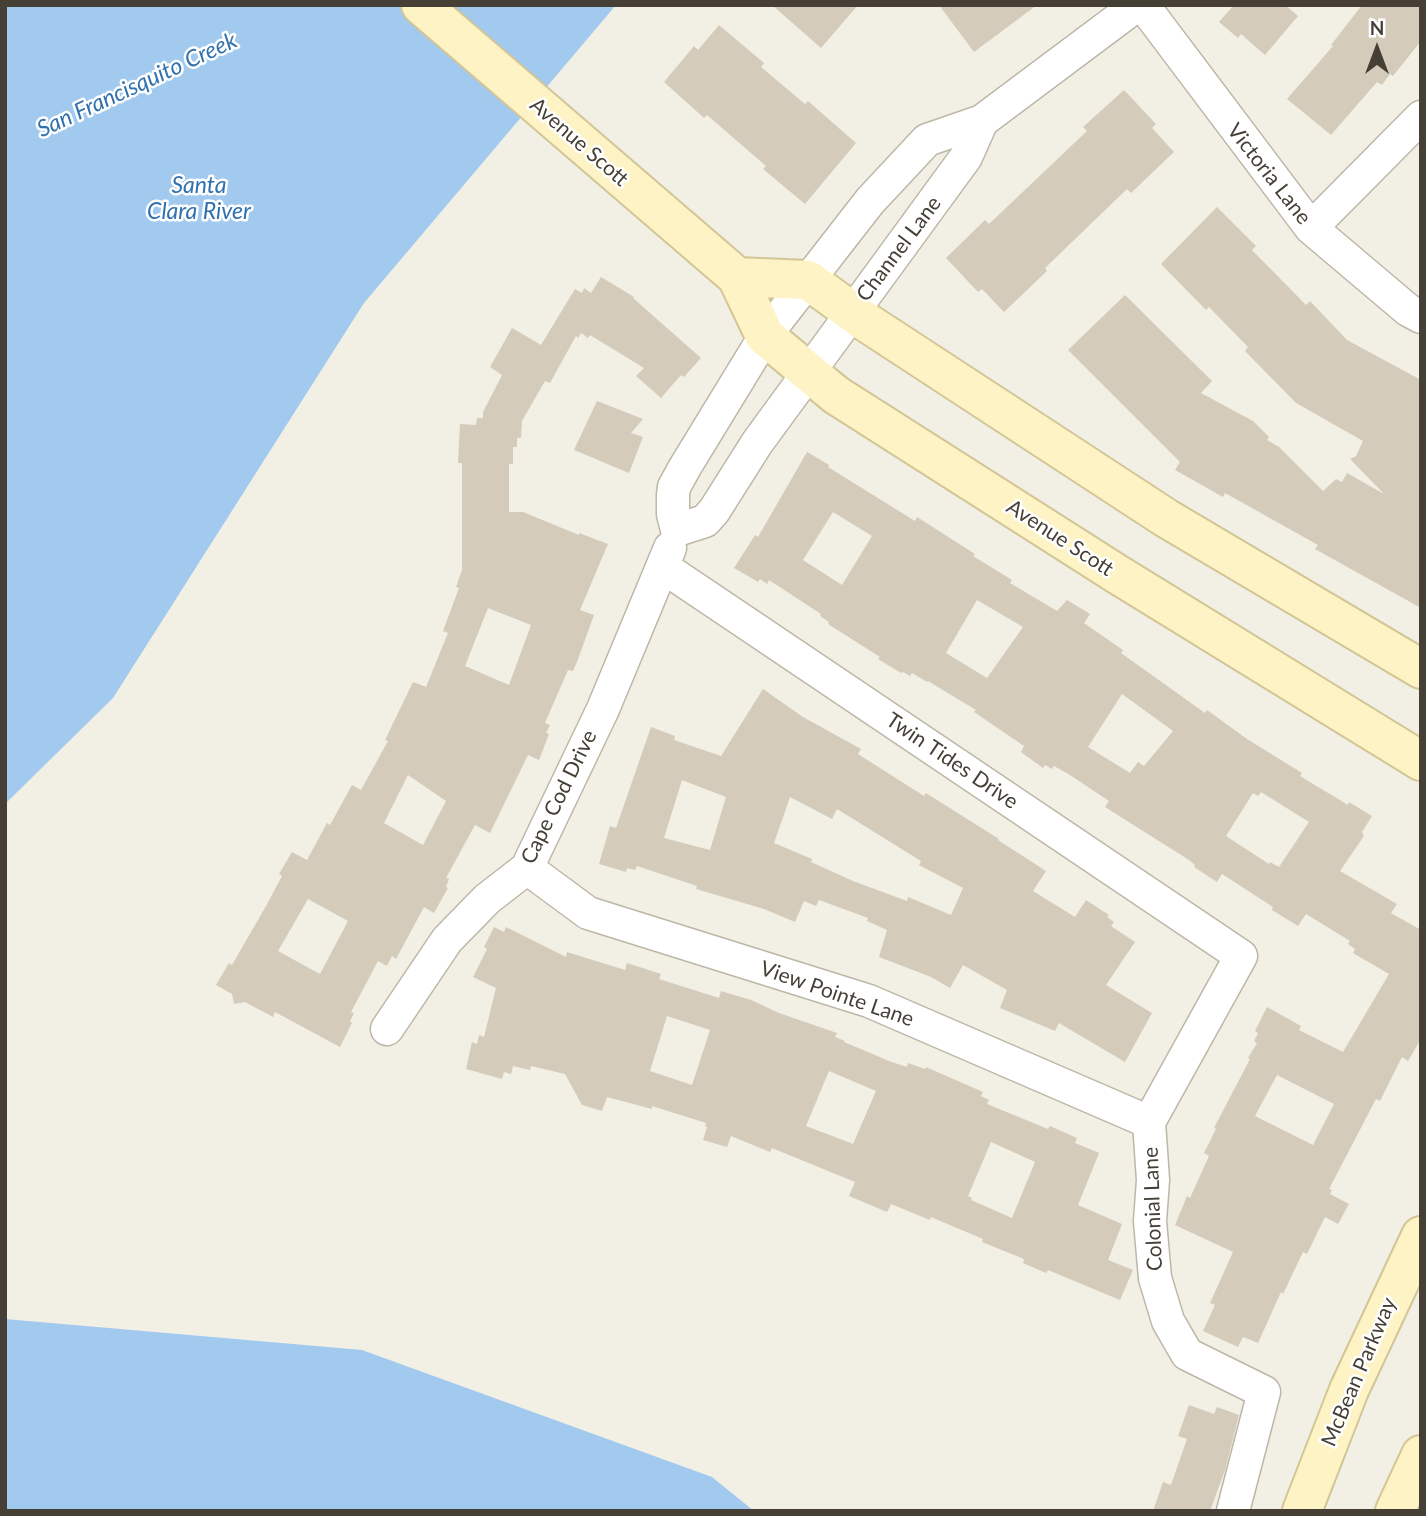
<!DOCTYPE html>
<style>
body{margin:0}
#map{position:relative;width:1426px;height:1516px;overflow:hidden;background:#f2efe5;font-family:Lato,sans-serif}
canvas{display:block}
.frame{position:absolute;inset:0;border:7px solid #453f35;pointer-events:none}
.north{position:absolute;left:1342px;top:14px;width:70px;height:70px;-webkit-text-stroke:5px #fff;paint-order:stroke;rotate:0deg;font-size:19px;font-weight:700;line-height:28px;text-align:center;color:#453f35}
.north::after{content:'';display:block;margin:auto;width:24px;height:32px;background:#453f35;clip-path:polygon(50% 0,100% 100%,50% 72%,0 100%)}
</style>
<div id="map">
<canvas width="1426" height="1516"></canvas>
<div class="frame"></div>
<div class="north">N</div>
</div>
<script>
const g = document.querySelector('canvas').getContext('2d');
g.lineJoin = 'round';
function paint(path, color) {
  g.fillStyle = color;
  g.fill(path, 'evenodd');
}
function shape(rows) {
  const path = new Path2D();
  for (const r of rows) {
    path.moveTo(r[0], r[1]);
    for (let i = 2; i < r.length; i += 2) path.lineTo(r[i], r[i + 1]);
  }
  return path;
}
function stroke(path, color, width, dash) {
  g.strokeStyle = color;
  g.lineWidth = width;
  g.lineCap = dash ? 'butt' : 'round';
  g.setLineDash(dash || []);
  g.stroke(path);
}
function label(font, color, halo, rows, align = 'center') {
  g.font = font + ' Lato,sans-serif';
  g.lineWidth = 5;
  g.setLineDash([]);
  g.textBaseline = 'middle';
  g.strokeStyle = halo;
  g.fillStyle = color;
  for (const [text, x, y, turn = 0] of rows) {
    g.save();
    g.translate(x, y);
    g.rotate((+turn || 0) * Math.PI / 180);
    g.textAlign = isNaN(turn) ? turn : align;
    if (halo) g.strokeText(text, 0, 0);
    g.fillText(text, 0, 0);
    g.restore();
  }
}
const water = shape([
 [5,5,616,5,364,303,113,698,5,804],
 [5,1319,362,1350,712,1477,754,1511,5,1511]
]);
const building = shape([
 [772,5,858,5,821,48],
 [939,5,1037,5,974,52],
 [1234,5,1285,5,1298,16,1265,55,1241,34,1238,38,1219,22],
 [1362,5,1421,5,1421,41,1393,76,1390,74,1382,85,1377,82,1331,135,1287,99,1333,46,1331,45],
 [719,25,764,63,761,67,805,104,808,101,856,143,805,204,763,169,766,166,707,115,704,118,664,82,694,46,698,50],
 [1124,90,1156,124,1152,128,1174,152,1131,193,1127,189,1045,268,1047,271,1004,312,982,289,978,292,946,258,985,220,989,224,1087,131,1083,127],
 [1217,207,1256,246,1252,250,1306,305,1310,301,1347,340,1421,380,1421,608,1315,549,1318,545,1225,493,1223,497,1175,470,1180,462,1068,350,1125,295,1212,381,1201,393,1253,421,1269,437,1267,440,1279,447,1323,491,1336,479,1342,482,1347,473,1384,494,1350,459,1356,456,1363,441,1296,403,1245,351,1248,347,1209,307,1206,310,1161,264],
 [601,277,634,297,633,298,701,358,684,377,681,375,661,398,636,376,644,368,590,335,588,338,581,333,578,338,576,336,550,383,545,381,522,421,521,438,517,438,517,447,513,447,513,464,509,464,509,512,523,512,579,535,579,533,608,544,580,610,594,615,577,662,573,671,568,670,545,723,550,725,546,733,549,734,539,760,528,755,490,833,475,825,446,878,449,879,446,887,448,888,434,913,424,907,396,959,392,956,387,966,378,961,351,1012,354,1013,350,1021,352,1023,340,1047,275,1012,273,1017,245,1002,234,1004,232,994,216,985,229,963,232,965,266,906,282,876,279,874,292,852,307,860,327,823,330,825,352,785,361,790,388,741,385,740,413,682,426,687,448,633,443,631,459,588,456,587,462,570,462,463,458,463,460,424,476,425,477,418,483,418,483,412,502,375,490,367,512,328,541,345,575,289,582,293,584,288,591,293],
 [488,608,531,625,509,685,465,666],
 [408,775,446,801,423,845,384,823],
 [308,899,348,921,320,974,278,951],
 [597,401,643,419,631,433,643,437,629,473,574,450],
 [807,452,829,465,828,467,915,521,917,517,939,531,975,554,973,556,1012,580,1010,583,1057,611,1067,600,1090,614,1084,623,1123,650,1121,653,1205,713,1207,710,1247,739,1302,773,1300,776,1348,805,1349,802,1372,816,1362,832,1364,836,1340,871,1397,904,1391,913,1421,930,1421,1039,1408,1061,1402,1057,1380,1101,1376,1099,1329,1189,1332,1190,1330,1194,1349,1204,1338,1224,1325,1217,1307,1254,1303,1252,1283,1294,1281,1292,1258,1343,1243,1337,1238,1347,1203,1331,1215,1305,1210,1303,1233,1252,1175,1225,1187,1196,1190,1198,1209,1156,1204,1153,1216,1129,1214,1128,1250,1059,1248,1058,1257,1043,1254,1041,1258,1033,1255,1031,1267,1007,1301,1026,1299,1030,1343,1052,1389,974,1353,953,1355,949,1348,944,1350,941,1306,914,1298,926,1272,910,1273,907,1222,874,1217,882,1194,867,1195,865,1189,860,1105,807,1109,801,1070,775,1054,766,1052,769,1045,765,1043,768,1021,752,1024,746,974,712,976,710,928,681,927,682,912,673,910,676,903,672,901,673,878,659,880,657,828,624,829,622,820,616,821,614,769,580,767,584,760,579,758,582,734,568,755,535,758,537],
 [833,512,872,536,842,585,803,560],
 [977,600,1023,627,987,678,946,653],
 [1122,694,1173,731,1144,766,1138,762,1130,773,1088,747],
 [1261,792,1309,822,1279,867,1270,862,1269,864,1226,836,1253,793,1258,796],
 [1277,1075,1334,1104,1313,1145,1255,1116],
 [763,689,803,717,861,749,858,754,924,796,926,793,999,839,998,840,1046,871,1033,891,1075,917,1086,900,1109,915,1107,917,1114,922,1111,926,1135,942,1106,985,1152,1013,1125,1062,1059,1023,1055,1031,1000,1008,1007,990,963,965,950,988,931,977,879,957,887,930,867,921,868,918,819,900,816,906,804,901,795,922,764,909,696,889,697,886,637,866,635,870,627,868,626,872,599,864,610,826,616,828,651,727,675,736,674,740,721,756],
 [682,780,726,797,710,850,664,838],
 [790,797,832,819,837,809,921,861,919,865,963,888,951,915,908,897,907,901,853,881,811,862,812,859,774,843],
 [494,927,504,932,506,927,566,957,567,952,625,970,627,963,661,974,659,979,719,998,721,991,751,1000,779,1013,837,1033,835,1037,845,1041,844,1042,889,1061,907,1067,908,1063,925,1069,926,1067,983,1092,981,1096,989,1100,987,1104,1048,1129,1050,1126,1077,1138,1075,1143,1099,1153,1078,1205,1122,1224,1108,1260,1133,1270,1120,1300,1048,1270,1046,1273,1023,1263,1024,1259,982,1242,983,1239,931,1217,930,1220,891,1204,887,1212,849,1196,855,1182,772,1148,770,1152,731,1136,727,1147,703,1140,707,1127,705,1126,706,1123,652,1106,652,1109,607,1097,602,1111,582,1105,565,1074,531,1066,530,1070,513,1066,511,1074,504,1072,502,1079,466,1069,472,1042,477,1044,479,1035,484,1037,496,988,473,977,487,949,484,947],
 [667,1016,710,1030,692,1085,650,1071],
 [829,1071,876,1091,853,1144,806,1126],
 [991,1142,1035,1162,1012,1218,971,1200,972,1198,968,1196],
 [1189,1405,1214,1414,1217,1407,1239,1415,1225,1470,1210,1511,1153,1511,1163,1482,1171,1485,1187,1439,1178,1436]
]);
const street = shape([
 [1143,5,1311,228,1408,310,1421,317],
 [982,121,966,157,757,443,714,511,705,521,677,530,673,514,673,495,674,487,685,467,765,336,870,201,927,140,982,121,1137,5],
 [1311,228,1421,117],
 [663,567,1241,956,1149,1122,1153,1180,1150,1221,1155,1278,1168,1321,1187,1354,1264,1392,1233,1511],
 [527,868,588,913,869,1001,1149,1122],
 [387,1029,447,940,487,899,527,868,603,709,670,548]
]);
const secondary = shape([
 [421,5,737,277,765,336,836,395,1117,574,1421,761],
 [737,277,808,280,866,322,1166,518,1421,669],
 [1302,1511,1349,1390,1421,1236],
 [1395,1511,1421,1455]
]);
const streetNames = [
 ["Avenue Scott",579,142,41],
 ["Victoria Lane",1269,174,52],
 ["Channel Lane",899,249,-53],
 ["Avenue Scott",1060,538,33],
 ["Twin Tides Drive",952,761,34],
 ["Cape Cod Drive",559,797,-64],
 ["View Pointe Lane",837,994,19],
 ["Colonial Lane",1153,1209,-92],
 ["McBean Parkway",1359,1372,-67]
];
const waterNames = [
 ["San Francisquito Creek",137,85,-25],
 ["Santa",199,186],
 ["Clara River",199,212]
];
paint(water, '#a2caef');
paint(building, '#d4cbbb');
stroke(street, '#bdb7a8', 35);
stroke(secondary, '#d2c596', 42);
stroke(street, '#fff', 32);
stroke(secondary, '#fdf3c4', 38);
label('21px', '#453f35', '#fff', streetNames);
label('italic 23px', '#3071ae', '#fff', waterNames);
</script>
